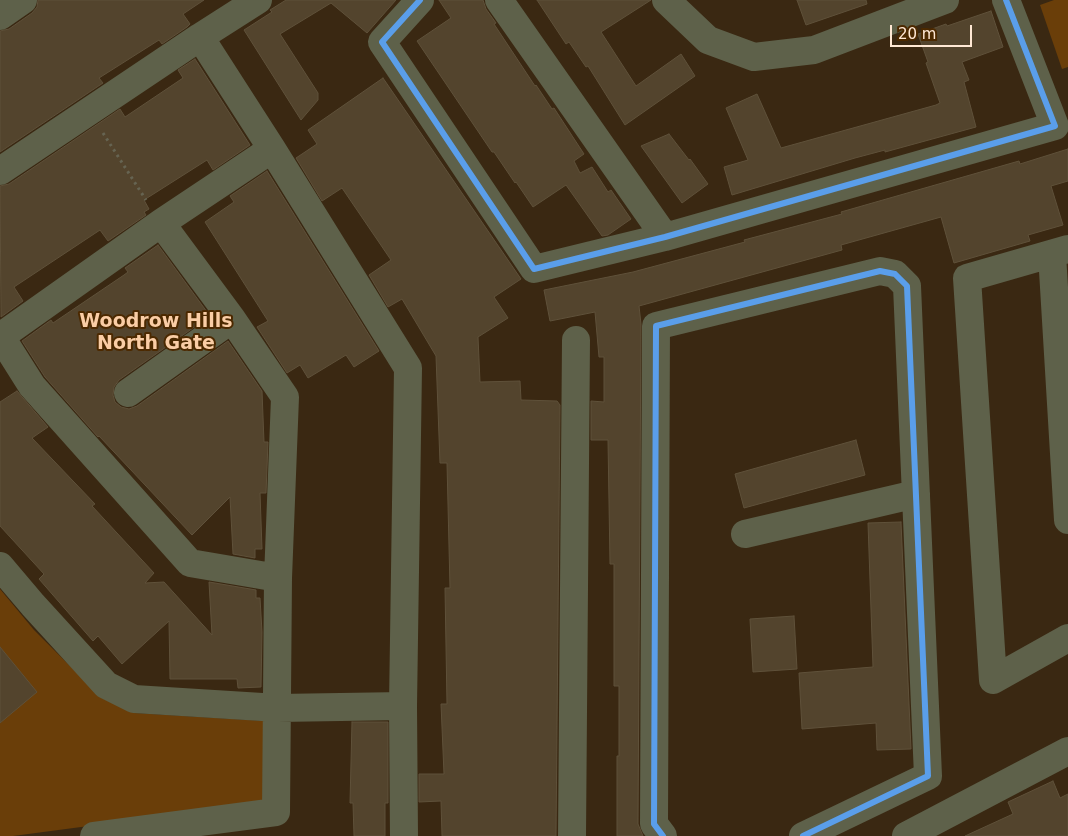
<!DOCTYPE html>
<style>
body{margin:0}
#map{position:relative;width:1068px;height:836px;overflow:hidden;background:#3a2812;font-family:"DejaVu Sans",sans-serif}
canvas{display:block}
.scale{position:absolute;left:890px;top:25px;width:82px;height:22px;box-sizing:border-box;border:2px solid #ffe8d4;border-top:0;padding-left:6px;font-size:15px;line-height:18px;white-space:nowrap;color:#ffe8d4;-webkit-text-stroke:4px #4c2900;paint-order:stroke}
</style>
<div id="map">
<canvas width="1068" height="836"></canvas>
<div class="scale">20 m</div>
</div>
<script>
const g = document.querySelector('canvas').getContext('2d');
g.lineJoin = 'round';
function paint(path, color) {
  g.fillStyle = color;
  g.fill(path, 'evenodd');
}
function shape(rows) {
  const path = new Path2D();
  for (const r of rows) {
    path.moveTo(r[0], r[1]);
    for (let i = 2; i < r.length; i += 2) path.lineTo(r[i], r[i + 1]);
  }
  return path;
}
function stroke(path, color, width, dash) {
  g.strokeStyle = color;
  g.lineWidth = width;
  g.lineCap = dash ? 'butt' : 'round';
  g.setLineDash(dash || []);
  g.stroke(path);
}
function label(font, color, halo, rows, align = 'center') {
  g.font = font + ' "DejaVu Sans",sans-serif';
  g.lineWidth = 4;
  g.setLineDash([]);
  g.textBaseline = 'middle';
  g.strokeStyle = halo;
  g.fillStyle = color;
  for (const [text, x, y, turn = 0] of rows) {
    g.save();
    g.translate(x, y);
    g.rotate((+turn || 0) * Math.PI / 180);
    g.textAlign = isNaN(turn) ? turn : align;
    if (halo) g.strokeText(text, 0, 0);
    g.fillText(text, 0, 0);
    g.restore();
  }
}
const green = shape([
 [1054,0,1068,0,1068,67,1062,69,1040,5],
 [0,589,34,630,102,698,134,713,265,721,263,803,13,836,0,836]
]);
const building = shape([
 [38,0,204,0,183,14,190,24,187,27,162,44,159,40,99,78,103,83,0,152,0,31,9,29,32,13,37,7,38,0],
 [286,0,396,0,367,33,331,3,280,34,318,93,318,100,301,120,244,30,272,12,270,10,286,0],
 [439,0,483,0,486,9,496,23,494,24,535,86,536,85,552,109,554,108,584,154,574,161,580,173,592,167,608,192,611,190,631,219,608,235,602,236,566,185,533,207,516,182,515,183,494,152,492,152,417,41,451,18,439,0],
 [537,0,651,0,601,32,636,86,681,54,695,76,625,125,588,66,586,67,569,42,566,44,537,0],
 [797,0,866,0,867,4,806,25,797,0],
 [991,11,1003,47,962,62,969,80,964,82,976,127,885,152,885,150,855,158,732,195,724,167,748,160,726,108,757,94,781,148,936,105,940,103,926,63,928,62,918,34,946,24,947,26,991,11],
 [195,59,250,145,213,170,207,160,144,200,149,209,144,212,146,215,108,241,100,230,14,287,23,301,1,317,0,186,9,184,120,109,125,117,183,78,178,70,195,59],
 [383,78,521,279,494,297,508,318,478,337,480,382,520,381,521,400,557,401,560,405,556,836,442,836,441,801,419,802,419,774,444,774,441,704,447,704,445,588,450,588,447,463,440,463,436,356,402,299,388,307,369,275,391,260,342,188,322,201,296,158,317,144,308,130,383,78],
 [669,134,689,160,690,159,708,184,682,203,641,146,669,134],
 [1068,149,1068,181,1051,186,1063,225,1028,235,1030,241,954,263,941,217,841,245,842,250,639,306,641,324,638,824,643,836,617,836,617,756,619,756,619,686,614,686,614,564,610,564,608,440,591,440,591,401,604,402,604,357,599,357,595,312,550,321,544,290,633,272,745,242,744,240,842,214,841,212,1019,161,1020,164,1068,149],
 [267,171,379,351,354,367,346,355,308,378,300,365,287,373,257,327,268,321,205,222,234,202,230,196,267,171],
 [158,245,210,316,119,380,114,387,113,395,115,402,121,407,129,409,137,406,228,341,262,391,264,442,268,442,266,493,260,493,262,549,255,549,255,558,233,554,230,497,192,535,99,436,98,437,45,377,22,341,51,320,53,323,124,275,128,272,125,268,158,245],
 [17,391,48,427,32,438,95,504,92,506,154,573,145,583,164,582,212,635,209,582,256,590,256,598,260,598,262,632,261,687,238,688,237,679,170,679,169,621,122,664,98,636,93,641,39,579,44,574,0,526,0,402,17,391],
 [856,440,865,475,744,508,735,474,856,440],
 [901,522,911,749,877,750,876,723,802,729,799,673,873,667,868,523,901,522],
 [794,616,797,669,753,672,750,619,794,616],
 [0,647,37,692,0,723,0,647],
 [352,722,388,722,388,803,385,803,385,836,354,836,353,803,350,803,352,722],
 [1053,781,1060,798,1068,794,1068,836,965,836,1013,814,1008,802,1053,781]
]);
const path = shape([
 [103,133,146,200]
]);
const minor = shape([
 [420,0,382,42,534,269,665,237,1055,126,1006,0],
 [499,0,665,237],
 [666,0,708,40,754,57,814,50,945,0],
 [0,16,23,0],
 [200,37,272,149,408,368,403,706,404,836],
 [0,171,200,37,258,0],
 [1068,249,967,278,993,680,1068,638],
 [1052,254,1068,520],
 [0,337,161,223,272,149],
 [1,337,32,386,190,563,278,578],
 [128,393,232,319],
 [745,534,916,494],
 [0,566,33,605,106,685,134,699,278,708,403,706],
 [94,836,276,812,278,578,285,397,232,319,161,223],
 [572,836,576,340],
 [663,836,654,824,656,326,880,271,895,274,907,286,928,776,803,836],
 [906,836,1068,751]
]);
const cycleway = shape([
 [420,0,382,42,534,269,665,237,1055,126,1006,0],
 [663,836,654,824,656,326,880,271,895,274,907,286,928,776,803,836]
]);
const neighbourhoodNames = [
 ["Woodrow Hills",156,322],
 ["North Gate",156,344]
];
paint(green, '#6a3e09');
paint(building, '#53442d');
stroke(building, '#5f513a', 1);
stroke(path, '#666452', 3, [2.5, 4]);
stroke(minor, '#5e614a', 28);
stroke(cycleway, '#5a9eea', 6);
label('bold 19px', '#facda5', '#4c2900', neighbourhoodNames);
</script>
